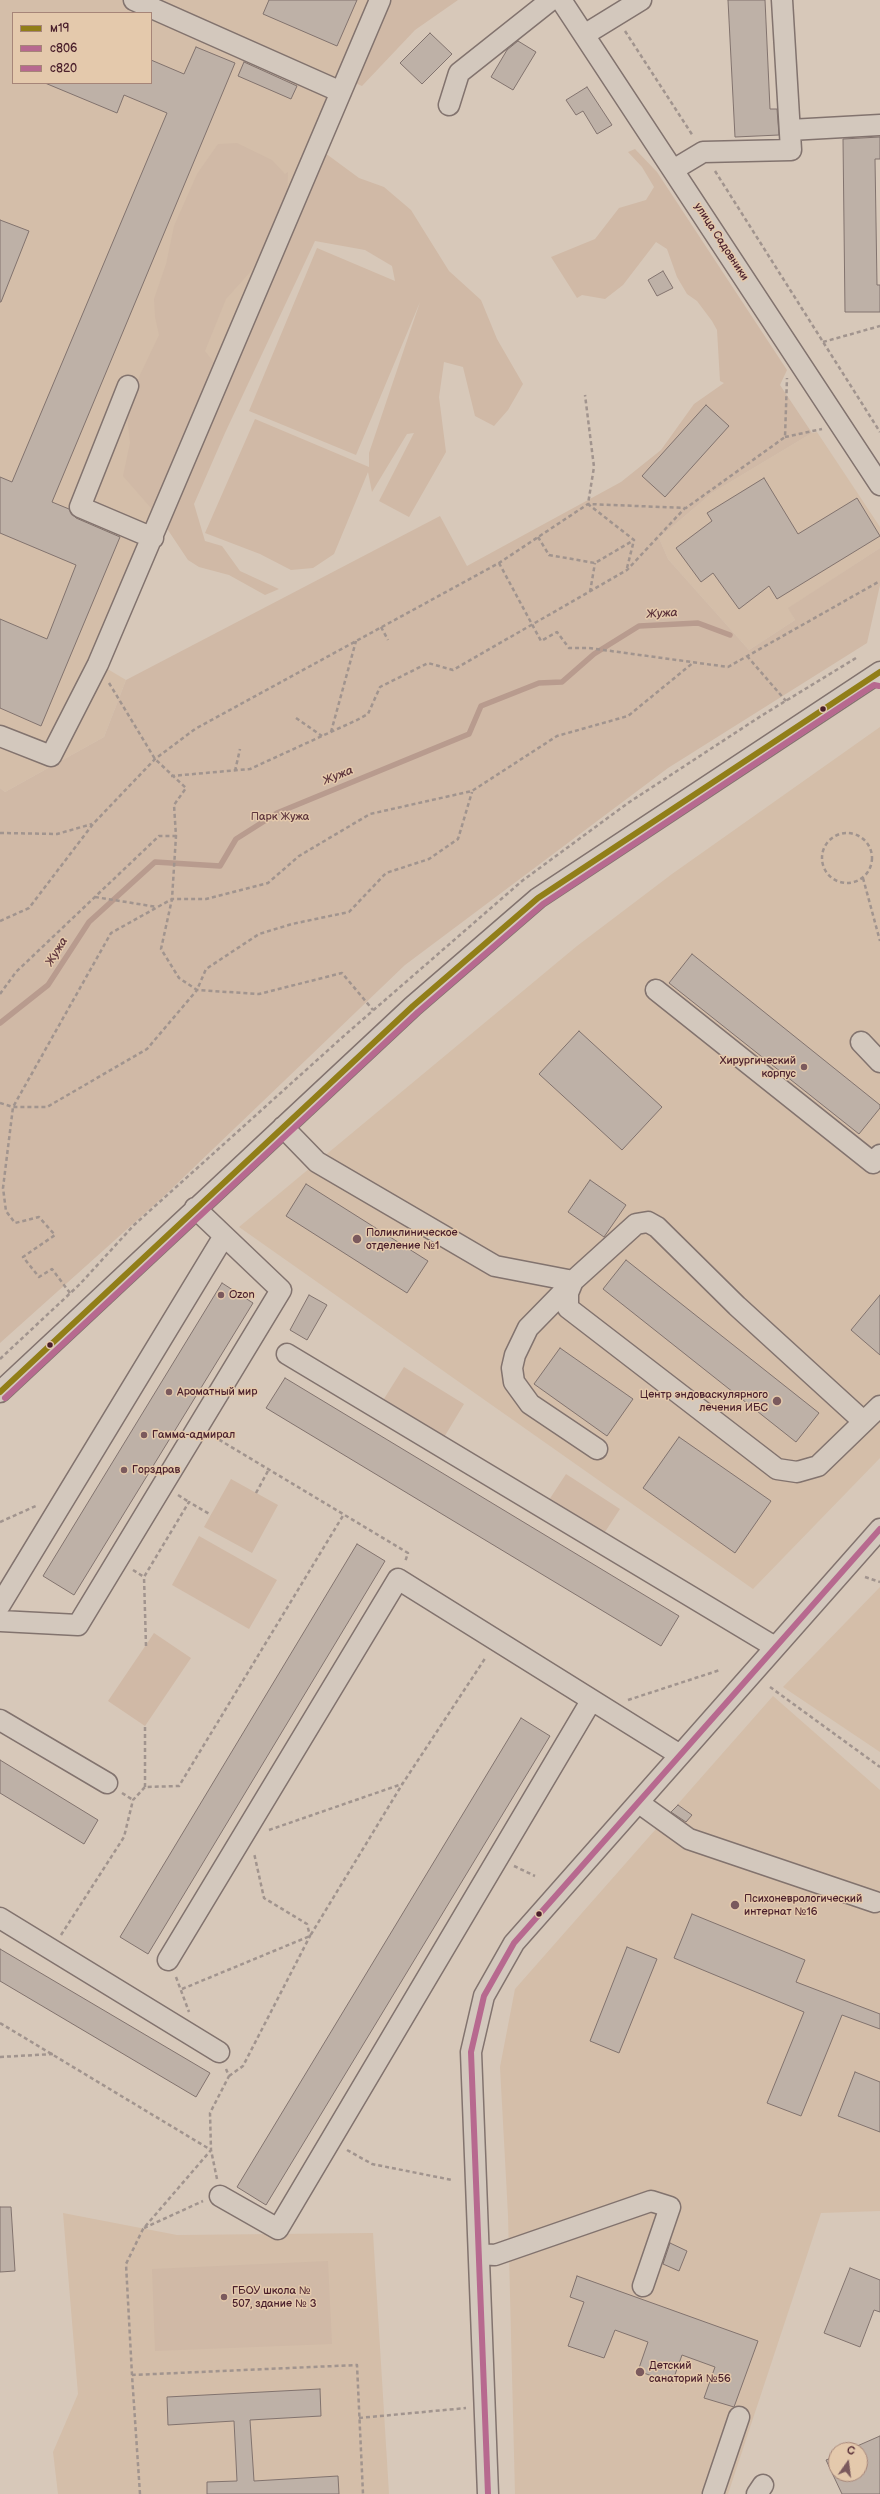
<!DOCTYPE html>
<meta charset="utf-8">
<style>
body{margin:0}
#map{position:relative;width:880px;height:2494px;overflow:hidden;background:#d7c8b9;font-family:"Balsamiq Sans",sans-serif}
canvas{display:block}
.legend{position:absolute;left:12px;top:12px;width:140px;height:72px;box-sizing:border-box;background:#e4c9ac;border:1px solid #a68578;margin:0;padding:5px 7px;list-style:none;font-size:12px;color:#4a1f2b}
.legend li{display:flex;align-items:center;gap:8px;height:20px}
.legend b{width:20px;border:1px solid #a68578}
.north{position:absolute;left:828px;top:2442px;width:40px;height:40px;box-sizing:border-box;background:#e4c9ac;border:1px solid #a68578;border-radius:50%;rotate:14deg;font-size:11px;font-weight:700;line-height:16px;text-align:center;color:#4a1f2b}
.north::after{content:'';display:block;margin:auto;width:14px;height:18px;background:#7b5a5d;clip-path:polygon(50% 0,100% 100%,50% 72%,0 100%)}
</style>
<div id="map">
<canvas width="880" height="2494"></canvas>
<ul class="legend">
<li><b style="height:5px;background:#917e18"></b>м19</li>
<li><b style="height:5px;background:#b7698f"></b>с806</li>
<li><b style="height:5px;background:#b7698f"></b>с820</li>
</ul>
<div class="north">С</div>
</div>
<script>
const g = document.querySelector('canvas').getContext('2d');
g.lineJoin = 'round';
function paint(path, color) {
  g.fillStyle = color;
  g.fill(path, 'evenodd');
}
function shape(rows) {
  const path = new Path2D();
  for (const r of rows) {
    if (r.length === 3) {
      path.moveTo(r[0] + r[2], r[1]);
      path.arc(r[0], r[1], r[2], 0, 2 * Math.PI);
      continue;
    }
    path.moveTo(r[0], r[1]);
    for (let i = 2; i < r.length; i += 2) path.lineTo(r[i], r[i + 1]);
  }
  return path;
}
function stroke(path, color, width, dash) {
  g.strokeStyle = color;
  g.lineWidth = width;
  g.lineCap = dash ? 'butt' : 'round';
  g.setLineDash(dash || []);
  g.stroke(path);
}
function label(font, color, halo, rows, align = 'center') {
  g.font = font + ' "Balsamiq Sans",sans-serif';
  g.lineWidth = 3;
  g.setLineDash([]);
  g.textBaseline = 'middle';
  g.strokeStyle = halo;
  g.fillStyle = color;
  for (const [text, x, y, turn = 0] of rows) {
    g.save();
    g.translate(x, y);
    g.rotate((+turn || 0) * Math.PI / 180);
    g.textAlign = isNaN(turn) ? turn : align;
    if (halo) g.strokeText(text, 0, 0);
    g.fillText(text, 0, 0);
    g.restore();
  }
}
const built = shape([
 [0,0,369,0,89,658,126,680,104,737,5,792,0,788],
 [13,13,151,13,151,83,13,83],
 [817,432,880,527,880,548,789,608,795,620,749,650,668,559,659,538,712,493,812,433],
 [880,727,880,1458,753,1589,239,1227,577,946,672,874],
 [880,1587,880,1752,783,1687],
 [773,1696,880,1790,880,2211,821,2213,728,2494,515,2494,508,2215,500,2067,515,1989],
 [63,2213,177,2235,373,2233,389,2494,58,2494,53,2452,78,2394]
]);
const green = shape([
 [387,0,458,0,415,30,362,86,353,82],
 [237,143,272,160,285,174,288,172,287,200,252,270,226,299,205,351,215,364,158,516,123,476,130,443,127,415,139,377,159,335,155,317,154,299,166,264,174,226,197,174,218,144],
 [635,149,657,172,787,370,780,385,812,433,712,493,659,538,668,559,749,650,795,620,788,608,880,548,880,585,867,643,668,768,405,965,163,1197,0,1343,0,788,5,792,104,737,126,680,440,516,467,566,621,482,661,450,694,404,724,383,720,381,717,330,712,321,697,301,687,294,677,277,667,249,656,242,623,285,605,299,582,295,577,298,551,257,595,239,619,208,646,200,654,187,642,167,628,152],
 [321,150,359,178,384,187,411,210,449,271,481,300,497,339,523,384,508,410,494,426,475,416,463,367,444,362,439,397,446,452,409,517,379,501,414,433,407,434,372,492,368,472,334,554,313,568,291,570,260,554,205,533,255,419,369,467,369,453,420,302,356,455,249,411,317,248,395,281,392,266,365,250,315,241,225,433,194,504,205,541,222,546,240,571,279,589,265,595,229,575,199,567,188,560,164,524],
 [404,1367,464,1404,443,1439,382,1402],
 [566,1474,620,1509,601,1538,547,1503],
 [231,1479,278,1505,252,1553,204,1527],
 [199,1536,277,1580,249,1629,172,1585],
 [154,1633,191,1658,145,1726,108,1701],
 [328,2261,332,2344,155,2351,152,2269]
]);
const stream = shape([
 [0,1023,48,985,89,922,155,862,220,866,236,839,277,813,469,734,481,706,539,683,562,682,594,654,639,626,698,623,730,635]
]);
const building = shape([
 [269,0,357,0,337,46,263,14,269,0],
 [728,0,765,0,770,109,777,109,779,135,735,137,728,0],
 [430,33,452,54,422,84,400,63,430,33],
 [518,41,536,52,513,90,491,77,507,50,518,41],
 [196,47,235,63,52,502,69,509,76,518,120,537,41,726,0,708,0,619,47,639,76,565,0,533,0,477,12,482,167,113,124,95,117,113,45,83,151,83,151,60,184,74,196,47],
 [244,62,297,86,291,99,238,76,244,62],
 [587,87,612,125,597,134,583,111,576,115,566,100,587,87],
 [880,137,880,159,875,159,877,285,880,285,880,312,845,312,843,139,880,137],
 [0,220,29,231,1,302,0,302,0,220],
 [663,271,673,288,657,296,648,280,663,271],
 [706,405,729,426,665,497,642,476,706,405],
 [764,478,798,534,857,498,880,536,777,599,769,586,739,609,713,573,701,582,676,548,712,521,707,513,764,478],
 [692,954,880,1105,880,1108,859,1134,669,983,692,954],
 [579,1031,662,1107,622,1150,539,1074,579,1031],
 [590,1180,626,1205,604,1237,568,1212,590,1180],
 [306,1184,428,1261,407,1293,286,1216,306,1184],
 [626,1260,819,1413,796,1442,603,1289,626,1260],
 [222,1283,253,1303,74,1595,43,1576,222,1283],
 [309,1295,327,1305,307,1340,290,1330,309,1295],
 [880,1295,880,1355,851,1330,880,1295],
 [560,1348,633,1399,607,1436,534,1384,560,1348],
 [285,1378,679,1616,661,1646,266,1408,285,1378],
 [679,1437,771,1501,735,1553,643,1488,679,1437],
 [357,1544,385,1561,148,1954,120,1937,357,1544],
 [521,1718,550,1736,266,2205,237,2187,521,1718],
 [0,1760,98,1820,84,1844,0,1793,0,1760],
 [678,1805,692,1815,686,1822,671,1812,678,1805],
 [692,1914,805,1960,796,1982,880,2014,880,2029,842,2015,801,2116,767,2103,804,2012,674,1958,692,1914],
 [627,1947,657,1959,619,2053,590,2041,627,1947],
 [0,1949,210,2073,196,2097,0,1981,0,1949],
 [855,2072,880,2082,880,2132,838,2116,855,2072],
 [0,2207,11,2207,15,2271,0,2272,0,2207],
 [670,2243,687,2251,679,2271,663,2264,670,2243],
 [850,2268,880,2280,880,2312,874,2310,860,2347,824,2333,850,2268],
 [577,2276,758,2341,734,2407,704,2398,715,2367,682,2355,672,2383,638,2371,648,2342,615,2330,604,2358,568,2346,584,2302,570,2297,577,2276],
 [320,2389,321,2416,250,2420,254,2481,338,2476,339,2494,207,2494,207,2482,237,2481,234,2421,168,2425,167,2397,320,2389],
 [880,2436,880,2494,842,2494,826,2460,836,2456,836,2474,860,2474,860,2450,848,2450,880,2436]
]);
const path = shape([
 [625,31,693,136],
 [715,171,880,432],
 [823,342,880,326],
 [785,437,822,429],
 [538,537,549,555,595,563,634,540,588,504,594,467,585,395],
 [499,563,541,641,557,632,569,648,589,648,728,667,880,581],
 [627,568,634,540],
 [590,592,595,563],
 [381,627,388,640],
 [747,656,786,701],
 [109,683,155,759,186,788,174,805,176,836,172,899,161,949,179,978,197,990,206,969,259,934,292,924,349,912,386,873,429,859,458,839,472,792],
 [296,718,322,736],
 [331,732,356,641],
 [235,771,240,749],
 [171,776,250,769,357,720,368,714,380,687,428,663,453,670,627,570,685,508],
 [0,833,57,834,92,824],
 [847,858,25],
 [863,878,880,941],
 [95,897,157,907],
 [0,921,29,908,93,824,155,759,195,729,499,563,588,504,686,508,785,437,787,378],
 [0,994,16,972,159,836,176,836],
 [0,1103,13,1107,47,1107,147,1049,197,990,259,994,342,973,373,1010],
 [70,1293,52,1269,39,1277,23,1257,55,1235,39,1217,15,1223,6,1211,3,1188,13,1107,111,933,172,899,206,899,268,883,299,856,370,814,472,791,557,736,628,716,694,662],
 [0,1359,80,1284,134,1225,346,1034,522,881,628,803,761,716,856,658],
 [213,1436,408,1553,405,1562],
 [256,1493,269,1469],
 [178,1495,189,1502],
 [0,1522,38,1505],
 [133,1570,144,1577],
 [865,1577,880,1582],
 [146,1646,144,1577,189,1502,211,1515],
 [770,1687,880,1767],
 [628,1700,720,1670],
 [145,1787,145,1726],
 [122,1793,133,1800],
 [269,1830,402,1784],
 [514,1866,535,1876],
 [61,1935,124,1837,133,1800,145,1787,179,1786,344,1514],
 [176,1977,189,2012],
 [182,1989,310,1936,403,1783,486,1657],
 [0,2023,211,2150,143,2229,126,2264,132,2375],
 [0,2057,53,2054],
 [229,2076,243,2066,310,1936,307,1924,264,1898,254,1853],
 [347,2150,372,2164,452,2180],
 [217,2179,211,2150,210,2113,229,2076,226,2069],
 [144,2228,203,2201],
 [359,2418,466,2408],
 [140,2494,132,2375,357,2365,363,2494]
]);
const minor = shape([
 [134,0,341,92],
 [561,0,880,485],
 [584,35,641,0],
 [449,105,459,73,551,0],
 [790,130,880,125],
 [673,170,703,152,791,150,782,0],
 [128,386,80,507,153,538],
 [0,736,51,756,98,664,380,0],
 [656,990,873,1163,880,1155],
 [861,1042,880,1062],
 [283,1127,317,1162,495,1266,573,1281],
 [572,1283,528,1328,515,1355,512,1368,514,1382,530,1404,597,1449],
 [287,1354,775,1647],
 [0,1392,413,1006,538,898,880,672],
 [863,1421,737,1306,657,1227,648,1222,636,1224,573,1281,568,1293,568,1308,777,1469,797,1472,818,1466,880,1406],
 [0,1605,224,1236],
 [0,1621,78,1625,281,1290,195,1208],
 [0,1720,107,1783],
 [639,1803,689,1839,875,1902],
 [0,1918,219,2052],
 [168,1960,398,1579,680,1755],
 [220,2196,278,2229,591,1701],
 [479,2254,495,2255,651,2201,670,2207,643,2286],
 [488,2494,471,2052,484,1996,514,1943,880,1529],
 [713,2494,739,2417],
 [757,2494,763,2485]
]);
const bus1 = shape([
 [0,1392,413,1006,538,898,880,672]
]);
const bus2 = shape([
 [5,1398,418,1012,543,904,860,694,874,685,879,686]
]);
const bus3 = shape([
 [488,2494,471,2052,484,1996,514,1943,880,1529]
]);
const markers = [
 [823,709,3.5,"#4a1f2b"],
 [804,1067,4,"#7b5a5d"],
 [357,1239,5,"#7b5a5d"],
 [221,1295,4,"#7b5a5d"],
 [50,1345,3.5,"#4a1f2b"],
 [169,1392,4,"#7b5a5d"],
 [777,1401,5,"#7b5a5d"],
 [144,1435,4,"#7b5a5d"],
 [124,1470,4,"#7b5a5d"],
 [735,1905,5,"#7b5a5d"],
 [539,1914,3.5,"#4a1f2b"],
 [224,2297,4,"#7b5a5d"],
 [640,2372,5,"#7b5a5d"]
];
const streetNames = [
 ["улица Садовники",721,242,57]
];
const parkNames = [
 ["Парк Жужа",280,817]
];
const poiNames = [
 ["Хирургический",796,1061,"right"],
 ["корпус",796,1074,"right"],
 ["Поликлиническое",366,1233],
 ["отделение №1",366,1246],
 ["Ozon",229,1295],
 ["Ароматный мир",177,1392],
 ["Центр эндоваскулярного",768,1395,"right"],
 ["лечения ИБС",768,1408,"right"],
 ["Гамма-адмирал",152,1435],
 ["Горздрав",132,1470],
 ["Психоневрологический",744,1899],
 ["интернат №16",744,1912],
 ["ГБОУ школа №",232,2291],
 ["507, здание № 3",232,2304],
 ["Детский",649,2366],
 ["санаторий №56",649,2379]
];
const waterNames = [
 ["Жужа",662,614,-4],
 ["Жужа",338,776,-22],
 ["Жужа",57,952,-58]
];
paint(built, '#d4bea9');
paint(green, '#d0b9a6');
stroke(stream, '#b89b8e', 5.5);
paint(building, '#beb1a7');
stroke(building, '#82736e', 1);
stroke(minor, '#82736e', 23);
stroke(path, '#a1948e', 2.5, [4, 3]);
stroke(minor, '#d3c8bd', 20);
stroke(bus1, '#917e18', 6);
stroke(bus2, '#b7698f', 6);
stroke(bus3, '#b7698f', 6);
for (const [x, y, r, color] of markers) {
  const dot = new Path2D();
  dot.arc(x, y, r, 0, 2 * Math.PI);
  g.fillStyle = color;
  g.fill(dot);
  stroke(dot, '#e4c9ac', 1.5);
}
label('11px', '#4a1f2b', '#e4c9ac', streetNames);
label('11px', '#5d343b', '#e4c9ac', parkNames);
label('11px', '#4a1f2b', '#e4c9ac', poiNames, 'left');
label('italic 12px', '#5d343b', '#e4c9ac', waterNames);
</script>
